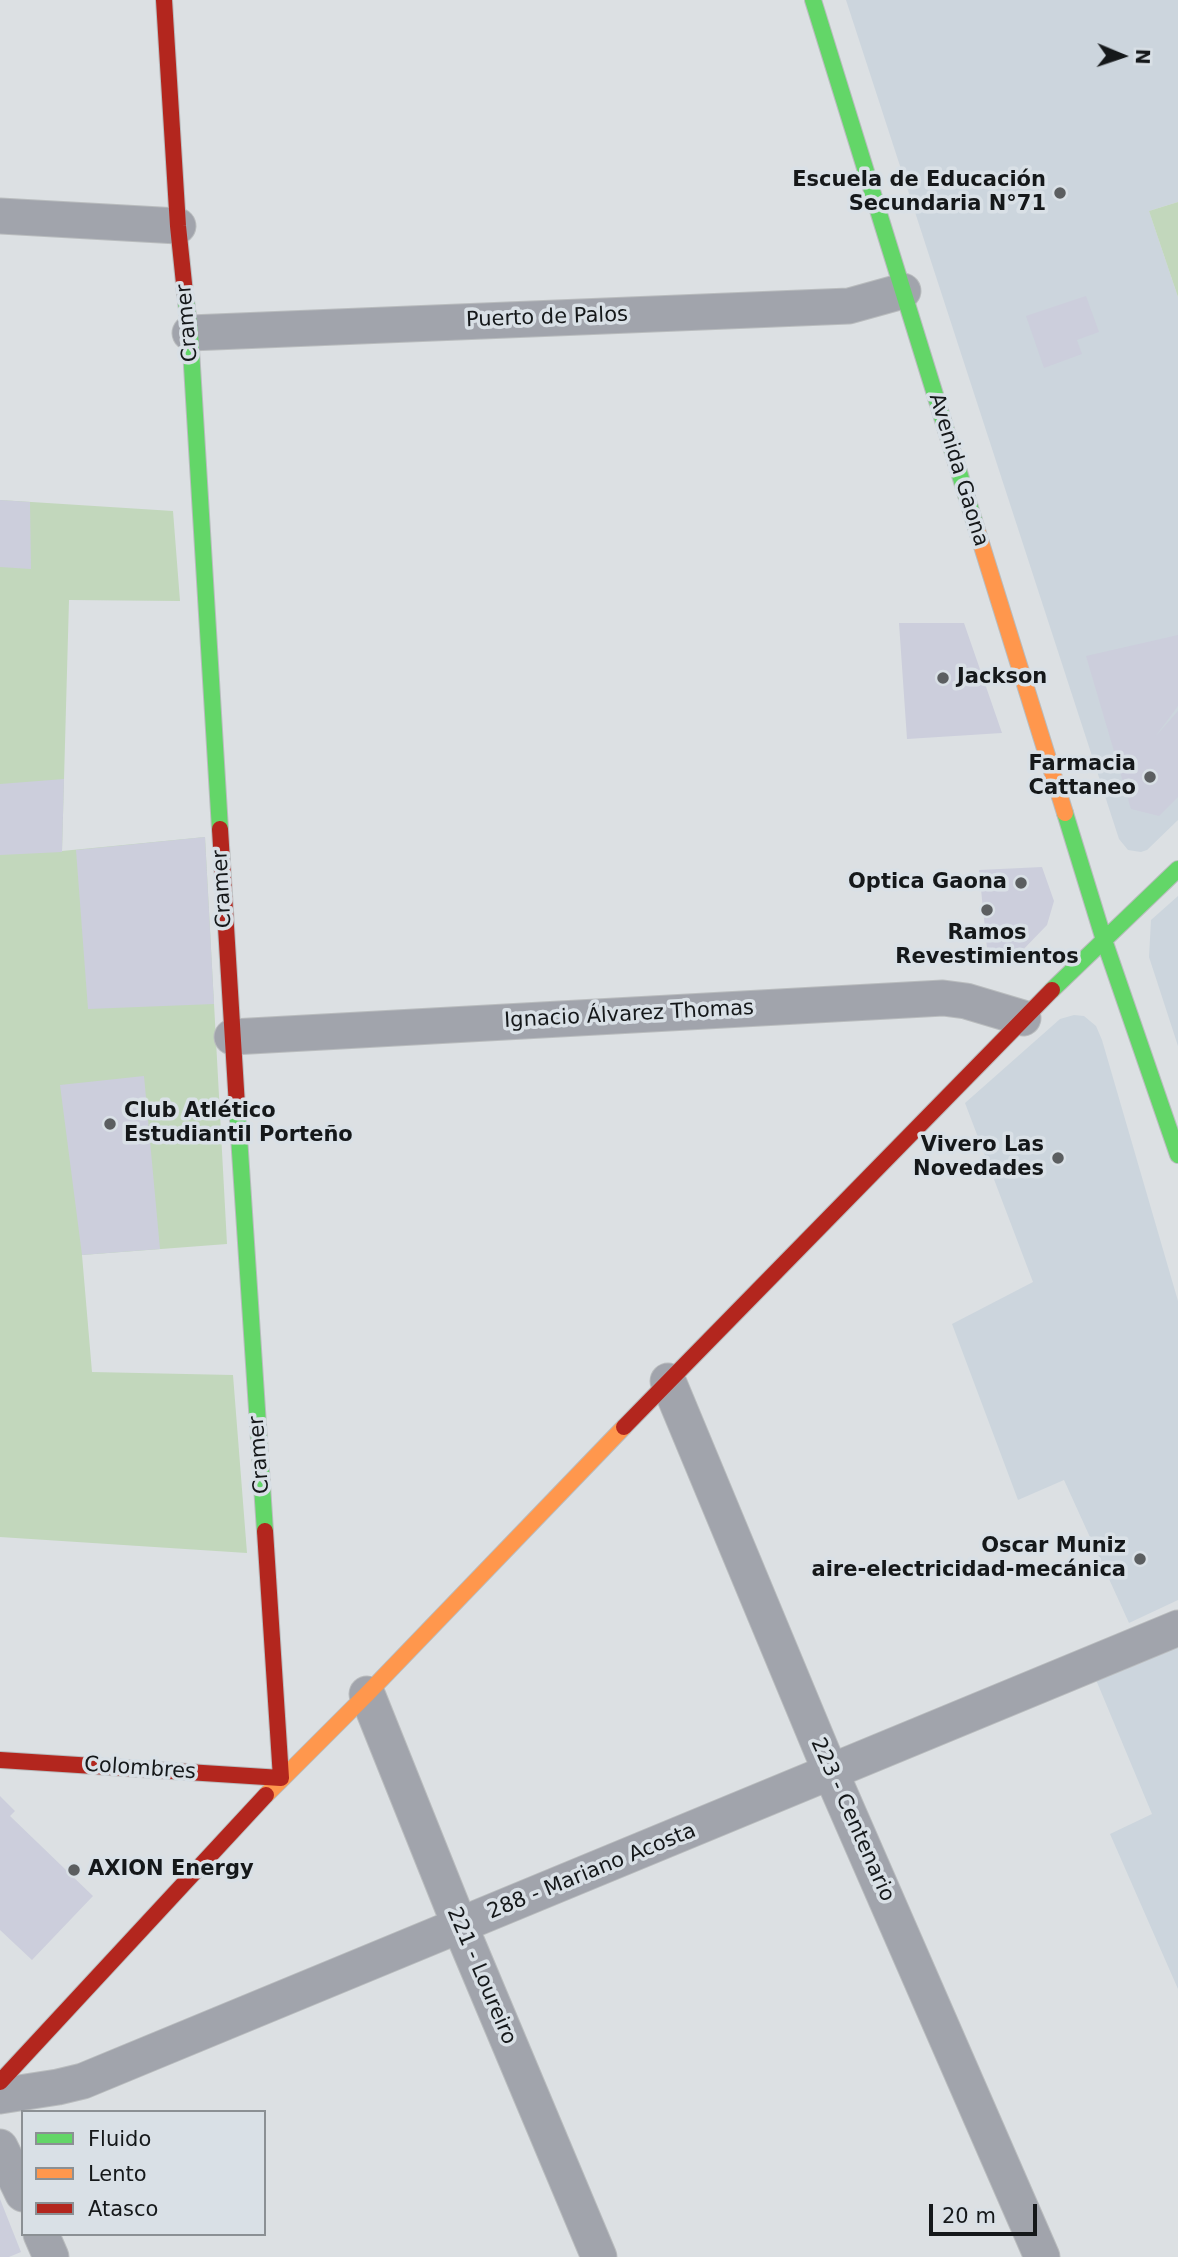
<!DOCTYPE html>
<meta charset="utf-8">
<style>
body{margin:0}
#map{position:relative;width:1178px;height:2257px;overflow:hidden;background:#dce0e3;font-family:"DejaVu Sans",sans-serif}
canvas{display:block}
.legend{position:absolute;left:21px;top:2110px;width:245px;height:126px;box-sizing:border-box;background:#d9e0e6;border:2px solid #8b9094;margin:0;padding:9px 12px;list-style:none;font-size:21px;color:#15181a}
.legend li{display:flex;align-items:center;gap:14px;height:35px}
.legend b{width:35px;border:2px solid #8b9094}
.north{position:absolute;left:1087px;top:21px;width:70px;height:70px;-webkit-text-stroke:5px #d9e0e6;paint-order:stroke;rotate:92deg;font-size:19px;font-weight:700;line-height:28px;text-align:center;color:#15181a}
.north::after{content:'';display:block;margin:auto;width:24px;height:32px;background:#15181a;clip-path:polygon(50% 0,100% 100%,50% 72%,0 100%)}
.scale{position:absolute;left:929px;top:2204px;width:108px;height:32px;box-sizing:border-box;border:4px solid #15181a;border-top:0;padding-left:9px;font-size:21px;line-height:24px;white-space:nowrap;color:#15181a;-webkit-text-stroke:5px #d9e0e6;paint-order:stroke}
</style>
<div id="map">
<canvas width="1178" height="2257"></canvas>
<ul class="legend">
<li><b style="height:9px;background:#63d668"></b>Fluido</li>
<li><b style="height:9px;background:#ff974d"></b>Lento</li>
<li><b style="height:9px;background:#b3261e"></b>Atasco</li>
</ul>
<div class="north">N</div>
<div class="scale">20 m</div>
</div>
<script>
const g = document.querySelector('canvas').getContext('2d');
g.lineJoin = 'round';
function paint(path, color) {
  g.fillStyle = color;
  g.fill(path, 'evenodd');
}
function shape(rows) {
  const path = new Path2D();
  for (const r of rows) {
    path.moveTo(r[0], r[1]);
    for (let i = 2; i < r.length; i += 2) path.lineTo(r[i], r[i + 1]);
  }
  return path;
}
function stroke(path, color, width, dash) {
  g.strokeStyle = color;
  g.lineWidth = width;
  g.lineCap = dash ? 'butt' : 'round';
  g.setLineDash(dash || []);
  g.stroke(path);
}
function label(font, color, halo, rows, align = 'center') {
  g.font = font + ' "DejaVu Sans",sans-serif';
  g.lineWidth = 7;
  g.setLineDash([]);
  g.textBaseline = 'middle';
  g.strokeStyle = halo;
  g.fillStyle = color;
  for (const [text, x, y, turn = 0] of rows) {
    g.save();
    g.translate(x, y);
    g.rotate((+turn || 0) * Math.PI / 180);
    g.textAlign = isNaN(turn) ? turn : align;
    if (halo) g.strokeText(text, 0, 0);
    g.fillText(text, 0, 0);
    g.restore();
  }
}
const built = shape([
 [846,0,1178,0,1178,202,1149,211,1178,297,1178,820,1147,850,1141,852,1128,850,1119,839],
 [1178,896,1178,1046,1149,957,1151,920],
 [1074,1015,1084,1016,1096,1026,1102,1040,1178,1301,1178,1600,1129,1623,1064,1480,1018,1500,952,1324,1033,1282,965,1103,1060,1019],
 [1178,1637,1178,1989,1110,1834,1152,1814,1094,1675]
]);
const green = shape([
 [1178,202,1178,297,1149,211],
 [0,500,173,511,180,601,69,600,62,851,205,837,227,1244,82,1255,92,1372,233,1375,247,1553,0,1537]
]);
const building = shape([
 [1086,296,1099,332,1077,340,1082,354,1044,368,1026,316],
 [0,500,30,502,31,569,0,567],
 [899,623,964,623,1002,733,907,739],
 [1178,635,1178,706,1155,737,1178,711,1178,797,1159,816,1131,809,1086,656],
 [64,779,62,852,0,855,0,784],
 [205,837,214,1004,88,1009,76,850],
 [1042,867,1054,901,1047,925,1018,955,988,958,979,870],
 [144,1076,160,1249,82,1255,60,1085],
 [0,1796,15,1811,10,1816,93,1896,32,1960,0,1930],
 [0,2199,21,2252,9,2257,0,2257]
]);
const street = shape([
 [0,216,178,226],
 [190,333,849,306,903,291],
 [232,1037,943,998,966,1001,1023,1018],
 [668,1381,831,1773,1042,2257],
 [367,1694,460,1926,599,2257],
 [0,2096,58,2087,83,2081,1178,1628],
 [0,2147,23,2194],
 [41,2234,51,2257]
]);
const fast = shape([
 [813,0,976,527],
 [185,293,190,333,220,829],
 [1065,813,1104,940,1178,1155],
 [1052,990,1178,869],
 [237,1106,265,1531]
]);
const slow = shape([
 [976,527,1065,813],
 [266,1795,367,1694,624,1427]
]);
const jam = shape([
 [164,0,178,226,185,293],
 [220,829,237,1106],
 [624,1427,1052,990],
 [0,1760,281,1778,265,1531],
 [0,2082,266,1795]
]);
const markers = [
 [1060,193,7,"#5b5e60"],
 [943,678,7,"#5b5e60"],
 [1150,777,7,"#5b5e60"],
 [1021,883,7,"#5b5e60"],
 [987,910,7,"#5b5e60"],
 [110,1124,7,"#5b5e60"],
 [1058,1158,7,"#5b5e60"],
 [1140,1559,7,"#5b5e60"],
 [74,1870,7,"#5b5e60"]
];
const poiNames = [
 ["Escuela de Educación",1046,181],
 ["Secundaria N°71",1046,205],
 ["Jackson",957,678,"left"],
 ["Farmacia",1136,765],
 ["Cattaneo",1136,789],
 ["Optica Gaona",1007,883],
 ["Ramos",987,934,"center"],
 ["Revestimientos",987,958,"center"],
 ["Club Atlético",124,1112,"left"],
 ["Estudiantil Porteño",124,1136,"left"],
 ["Vivero Las",1044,1146],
 ["Novedades",1044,1170],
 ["Oscar Muniz",1126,1547],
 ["aire-electricidad-mecánica",1126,1571],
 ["AXION Energy",88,1870,"left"]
];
const streetNames = [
 ["Puerto de Palos",547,318,-2],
 ["Cramer",188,323,-95],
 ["Avenida Gaona",958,470,73],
 ["Cramer",223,889,-93],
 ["Ignacio Álvarez Thomas",629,1015,-3],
 ["Cramer",260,1455,-94],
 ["Colombres",140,1769,4],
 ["223 - Centenario",852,1820,66],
 ["288 - Mariano Acosta",592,1872,-22],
 ["221 - Loureiro",481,1976,67]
];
paint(built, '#ccd5dd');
paint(green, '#c2d7bc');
paint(building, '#cccedc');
stroke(street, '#b9bcbe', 37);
stroke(fast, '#b9bcbe', 18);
stroke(slow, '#b9bcbe', 18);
stroke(jam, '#b9bcbe', 18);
stroke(street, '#a1a4ac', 35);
stroke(fast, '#63d668', 16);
stroke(slow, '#ff974d', 16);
stroke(jam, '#b3261e', 16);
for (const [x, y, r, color] of markers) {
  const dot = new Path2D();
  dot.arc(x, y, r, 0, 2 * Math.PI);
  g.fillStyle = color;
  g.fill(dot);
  stroke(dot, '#d9e0e6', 2.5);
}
label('bold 21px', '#15181a', '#d9e0e6', poiNames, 'right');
label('21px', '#15181a', '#d9e0e6', streetNames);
</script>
